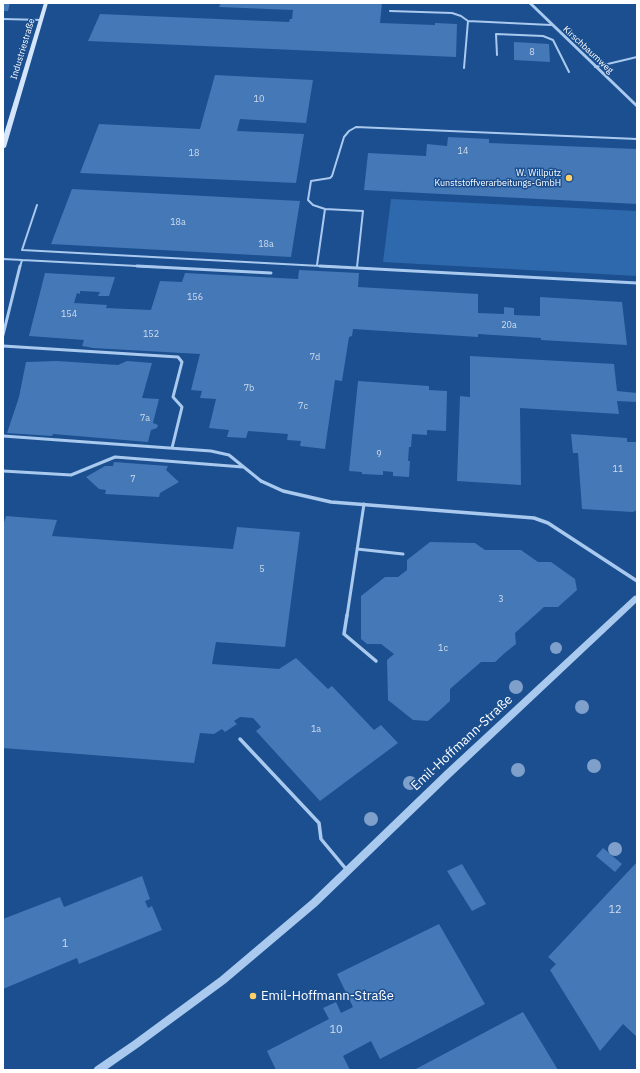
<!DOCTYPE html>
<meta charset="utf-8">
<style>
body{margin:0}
#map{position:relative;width:640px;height:1073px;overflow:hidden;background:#1b4f8f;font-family:"IBM Plex Sans",sans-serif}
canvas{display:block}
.frame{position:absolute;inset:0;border:4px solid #fff;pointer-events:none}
</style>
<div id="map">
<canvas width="640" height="1073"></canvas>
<div class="frame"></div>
</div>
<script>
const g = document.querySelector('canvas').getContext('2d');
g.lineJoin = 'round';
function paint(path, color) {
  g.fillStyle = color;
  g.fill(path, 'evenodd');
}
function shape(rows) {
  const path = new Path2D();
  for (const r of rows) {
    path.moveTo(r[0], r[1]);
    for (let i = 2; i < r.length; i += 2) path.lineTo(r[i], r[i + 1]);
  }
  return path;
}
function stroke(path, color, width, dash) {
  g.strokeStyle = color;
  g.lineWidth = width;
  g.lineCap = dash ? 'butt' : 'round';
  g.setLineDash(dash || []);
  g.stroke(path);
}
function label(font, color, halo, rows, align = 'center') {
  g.font = font + ' "IBM Plex Sans",sans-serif';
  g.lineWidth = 3;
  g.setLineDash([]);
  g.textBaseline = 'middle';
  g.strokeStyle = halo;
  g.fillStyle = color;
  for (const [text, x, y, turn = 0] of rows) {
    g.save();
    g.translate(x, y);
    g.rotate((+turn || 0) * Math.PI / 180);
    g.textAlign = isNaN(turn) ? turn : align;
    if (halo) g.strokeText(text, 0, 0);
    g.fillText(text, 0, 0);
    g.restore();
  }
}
const green = shape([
 [391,199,637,211,637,276,383,262]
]);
const building = shape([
 [3,3,10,3,8,11,3,11],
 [221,3,382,3,380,23,435,25,435,23,457,24,456,57,88,41,100,14,289,22,290,19,292,19,293,10,219,7],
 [514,42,549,44,550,62,514,60],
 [215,75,313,80,306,123,240,119,237,131,304,134,296,183,80,173,99,124,200,129],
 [448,137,489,139,489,143,637,149,637,204,364,190,368,153,426,156,427,144,447,146],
 [72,189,300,201,291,257,51,244],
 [299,270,359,273,358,287,478,294,478,313,504,314,504,307,514,308,514,315,540,316,540,297,622,302,627,345,541,340,541,338,478,334,478,337,353,329,352,336,349,337,342,381,335,380,325,449,300,446,301,441,287,440,288,434,248,431,246,438,227,437,229,430,209,428,216,399,200,398,202,391,191,390,200,354,93,348,82,346,84,340,29,336,45,273,115,277,109,296,98,296,100,292,80,291,80,294,77,293,74,303,107,305,106,308,151,310,160,281,182,282,185,273,298,279],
 [470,356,614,364,617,391,637,393,637,402,617,401,619,414,520,408,521,485,457,481,460,396,470,397],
 [57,361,118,365,127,361,152,363,142,398,159,399,153,423,158,425,157,428,151,430,148,442,53,434,52,436,7,433,19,397,26,362],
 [358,381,429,386,429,390,447,391,446,431,427,430,427,435,412,434,411,447,409,447,408,461,410,461,409,477,393,476,393,472,383,471,383,475,362,474,362,472,349,471],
 [571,434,627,438,627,442,637,442,637,510,633,512,582,509,578,453,573,453],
 [114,462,168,466,166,470,179,482,160,493,159,497,105,494,106,490,99,489,86,477,105,466,113,466],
 [6,516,57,520,52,536,233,549,237,527,300,532,285,647,216,642,212,664,279,669,296,658,328,689,332,686,374,730,381,725,398,743,320,801,256,731,261,727,253,718,240,717,234,721,237,724,225,732,222,729,214,734,200,733,194,763,3,748,3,526],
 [430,542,475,543,485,550,521,550,538,562,551,562,575,579,577,590,558,607,544,607,515,633,516,644,506,652,495,662,481,662,450,689,450,701,428,721,413,720,388,700,387,660,394,654,381,644,367,644,361,639,361,596,385,577,398,577,407,570,407,560],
 [603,848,622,864,615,872,596,856],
 [637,862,637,1037,623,1024,600,1051,550,970,556,964,548,957],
 [462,864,486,904,472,911,447,871],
 [142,876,150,899,145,901,148,908,152,906,162,930,79,964,77,958,3,989,3,919,60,897,64,907],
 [439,924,485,1004,380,1059,371,1041,343,1056,350,1070,276,1070,267,1051,329,1019,323,1008,336,1002,341,1013,353,1007,337,974],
 [523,1012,558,1070,414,1070]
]);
const serviceFar2 = shape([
 [390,11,452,13,461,16,468,21,551,25],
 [3,19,42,20],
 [497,55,496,34,543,36,553,40,569,72],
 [595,67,637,57],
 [464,68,468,21],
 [37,205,22,250,339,267],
 [325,209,363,211,357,267],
 [3,259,156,267],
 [317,265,325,209,313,205,308,200,311,181,330,178,332,176,344,137,349,131,356,127,637,139],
 [20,267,22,260]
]);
const serviceFar1 = shape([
 [137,266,271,273],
 [320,266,637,283],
 [3,335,20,266],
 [3,346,178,357,182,362,173,397,182,407,172,448],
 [3,436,211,451,229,455,261,481],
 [3,471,71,475,115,457,243,467],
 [357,549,403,554],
 [347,616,364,504]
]);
const service = shape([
 [347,615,344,634,376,661],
 [240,739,319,823,321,839,346,869]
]);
const minorFar1 = shape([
 [530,3,637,106]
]);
const minor = shape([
 [261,481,283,491,331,502,534,518,548,523,637,581]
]);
const tertiary = shape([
 [637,595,637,602,452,776,317,906,226,983,139,1047,106,1070,93,1070,95,1067,133,1041,220,977,311,900,446,770,634,596,637,595]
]);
const secondary = shape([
 [44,3,48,3,6,147,3,149,3,137,44,3]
]);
const trees = [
 [556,648,6],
 [516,687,7],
 [582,707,7],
 [594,766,7],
 [518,770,7],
 [410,783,7],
 [371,819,7],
 [615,849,7]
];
const markers = [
 [569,178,4,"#ffd166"],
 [253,996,4,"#ffd166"]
];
const farStreetnames = [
 ["Industriestraße",23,49,-73],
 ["Kirschbaumweg",588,50,43]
];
const numberNames = [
 ["8",532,52],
 ["10",259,99],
 ["14",463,151],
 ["18",194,153],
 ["18a",178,222],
 ["18a",266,244],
 ["156",195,297],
 ["154",69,314],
 ["20a",509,325],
 ["152",151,334],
 ["7d",315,357],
 ["7b",249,388],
 ["7c",303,406],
 ["7a",145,418],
 ["9",379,454],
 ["11",618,469],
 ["7",133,479],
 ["5",262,569],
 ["3",501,599],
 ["1c",443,648],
 ["1a",316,729]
];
const farPoinames = [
 ["W. Willpütz",561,173],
 ["Kunststoffverarbeitungs-GmbH",561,183]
];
const nearNumbernames = [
 ["12",615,910],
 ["1",65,944],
 ["10",336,1030]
];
const nearStreetnames = [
 ["Emil-Hoffmann-Straße",462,743,-43]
];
const nearPoinames = [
 ["Emil-Hoffmann-Straße",261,996]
];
paint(green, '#2e69ad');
paint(building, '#4478b7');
stroke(serviceFar2, '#a9c9ee', 2);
stroke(serviceFar1, '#a9c9ee', 3);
stroke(service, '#a9c9ee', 3.5);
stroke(minorFar1, '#a9c9ee', 3);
stroke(minor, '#a9c9ee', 3.5);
paint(tertiary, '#a9c9ee');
paint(secondary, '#d6e6fa');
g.fillStyle = '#7ea0ca';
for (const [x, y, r] of trees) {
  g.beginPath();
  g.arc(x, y, r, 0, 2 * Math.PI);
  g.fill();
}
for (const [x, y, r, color] of markers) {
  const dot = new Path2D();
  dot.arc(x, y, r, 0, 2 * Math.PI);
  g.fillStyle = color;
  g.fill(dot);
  stroke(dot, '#1b4f8f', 1.5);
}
label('9px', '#fff', '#1b4f8f', farStreetnames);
label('9px', '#d0dded', null, numberNames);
label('9px', '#fff', '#1b4f8f', farPoinames, 'right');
label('11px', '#d0dded', null, nearNumbernames);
label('13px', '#fff', '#1b4f8f', nearStreetnames);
label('13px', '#fff', '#1b4f8f', nearPoinames, 'left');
</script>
